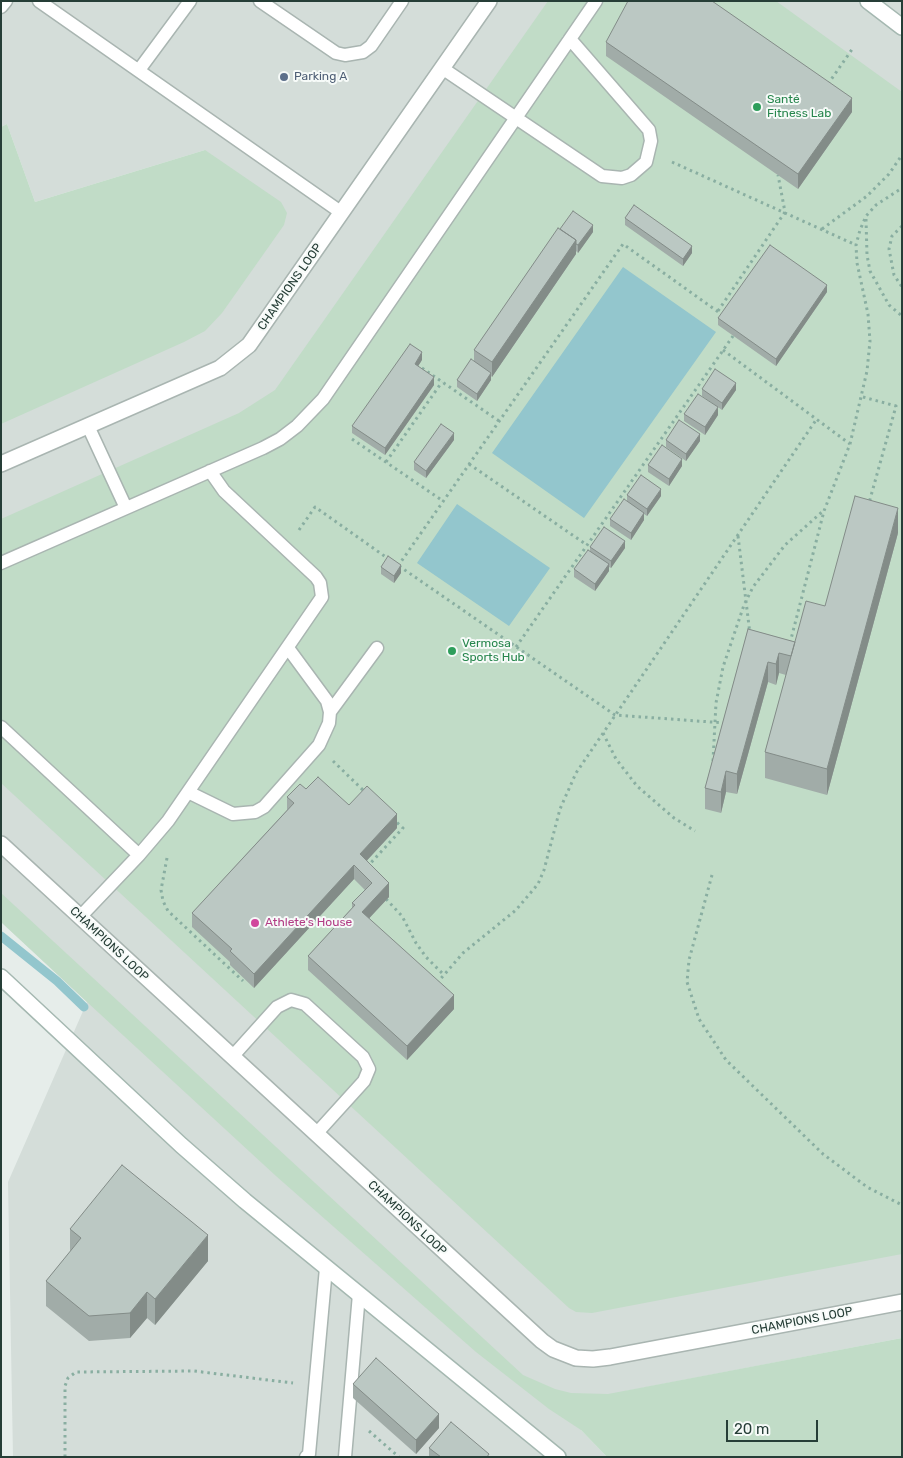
<!DOCTYPE html>
<meta charset="utf-8">
<style>
body{margin:0}
#map{position:relative;width:903px;height:1458px;overflow:hidden;background:#e6edea;font-family:Rubik,sans-serif}
canvas{display:block}
.frame{position:absolute;inset:0;border:2px solid #263e37;pointer-events:none}
.scale{position:absolute;left:726px;top:1420px;width:92px;height:22px;box-sizing:border-box;border:2px solid #263e37;border-top:0;padding-left:6px;font-size:15px;line-height:18px;white-space:nowrap;color:#263e37;-webkit-text-stroke:4px #f6faf8;paint-order:stroke}
</style>
<div id="map">
<canvas width="903" height="1458"></canvas>
<div class="frame"></div>
<div class="scale">20 m</div>
</div>
<script>
const g = document.querySelector('canvas').getContext('2d');
g.lineJoin = 'round';
function paint(path, color) {
  g.fillStyle = color;
  g.fill(path, 'evenodd');
}
function shape(rows) {
  const path = new Path2D();
  for (const r of rows) {
    path.moveTo(r[0], r[1]);
    for (let i = 2; i < r.length; i += 2) path.lineTo(r[i], r[i + 1]);
  }
  return path;
}
function stroke(path, color, width, dash) {
  g.strokeStyle = color;
  g.lineWidth = width;
  g.lineCap = dash ? 'butt' : 'round';
  g.setLineDash(dash || []);
  g.stroke(path);
}
function label(font, color, halo, rows, align = 'center') {
  g.font = font + ' Rubik,sans-serif';
  g.lineWidth = 4;
  g.setLineDash([]);
  g.textBaseline = 'middle';
  g.strokeStyle = halo;
  g.fillStyle = color;
  for (const [text, x, y, turn = 0] of rows) {
    g.save();
    g.translate(x, y);
    g.rotate((+turn || 0) * Math.PI / 180);
    g.textAlign = isNaN(turn) ? turn : align;
    if (halo) g.strokeText(text, 0, 0);
    g.fillText(text, 0, 0);
    g.restore();
  }
}
const built = shape([
 [1,1,902,1,902,1338,626,1391,581,1430,607,1457,13,1457,8,1182,87,1002,1,922,1,415,205,150,35,202,7,124,1,127]
]);
const green = shape([
 [548,1,776,1,902,92,902,1254,592,1313,576,1312,569,1308,1,783,1,519,239,413,275,390],
 [7,124,35,202,205,150,281,202,287,213,284,225,222,313,205,331,184,342,1,424,1,127],
 [1,893,523,1375,555,1389,571,1393,608,1394,902,1338,902,1457,607,1457,581,1430,549,1409,476,1352,276,1176,87,1002,1,922]
]);
const water = shape([
 [623,267,716,332,584,518,492,453],
 [457,504,550,568,509,626,417,563]
]);
const stream = shape([
 [1,936,57,981,84,1007]
]);
const path = shape([
 [828,84,853,48],
 [672,162,856,245],
 [866,219,867,255,870,271,889,305,902,316],
 [902,226,892,236,889,249,894,275,902,287],
 [822,229,867,196,889,174,902,155],
 [718,311,785,212,778,175],
 [723,350,850,444],
 [422,368,499,421],
 [863,397,896,406,869,503],
 [352,439,443,501],
 [386,462,442,382],
 [469,464,587,545],
 [299,530,315,507,390,560],
 [738,536,750,634],
 [398,566,623,244,724,316],
 [399,566,615,715,725,723],
 [790,643,824,511,850,444,867,371,870,341,868,314,857,263,856,245,860,230,866,216,876,205,902,188],
 [516,647,733,336],
 [603,733,616,759,637,786,674,818,695,831],
 [333,761,365,792],
 [713,761,716,703,723,667,744,605,753,587,785,545,823,511],
 [167,858,161,890,163,901,168,911,243,981],
 [367,867,403,828,394,820],
 [712,875,689,960,687,982,699,1019,726,1060,823,1154,867,1187,902,1205],
 [386,899,402,916,416,943,426,957,444,975],
 [437,983,463,953,516,910,538,884,544,870,560,809,576,773,816,420],
 [369,1431,399,1457],
 [65,1457,65,1386,68,1378,76,1372,194,1371,293,1383]
]);
const lane = shape([
 [39,1,342,213],
 [260,1,336,53,345,55,363,52,371,46,402,1],
 [1,7,6,1],
 [442,68,602,176,622,178,631,175,646,162,651,141,649,130,570,39],
 [139,70,190,1],
 [88,426,126,508],
 [1,563,263,448,280,439,297,426,323,399,596,1],
 [330,712,377,648],
 [1,727,139,855],
 [188,792,233,814,255,812,264,807,319,745,329,723,330,712,327,701,288,648],
 [80,917,139,855,168,821,322,597,320,583,316,577,224,491,210,471],
 [232,1057,277,1007,291,1000,305,1004,363,1057,369,1069,364,1081,316,1134],
 [306,1457,309,1454,326,1268],
 [345,1457,359,1294]
]);
const street = shape([
 [1,464,220,368,249,345,489,1],
 [1,844,542,1341,553,1349,576,1358,593,1359,610,1357,902,1302]
]);
const secondary = shape([
 [868,1,902,27],
 [1,977,181,1145,245,1201,558,1457]
]);
const wall = shape([
 [606,42,852,112,798,189,606,56],
 [625,218,692,253,683,266,625,225],
 [560,229,593,232,578,253,576,251,576,254,492,377,491,376,491,380,477,401,457,387,457,380,474,361,474,350],
 [827,292,776,366,718,325,718,318],
 [422,360,418,366,434,385,385,455,352,433,352,426],
 [702,389,736,390,722,410,702,396],
 [684,414,718,415,705,435,684,421],
 [454,440,426,478,414,470,414,462],
 [666,440,700,441,686,461,666,447],
 [648,465,682,466,669,486,648,472],
 [627,495,661,496,647,516,644,514,644,520,631,540,610,526,610,519,627,501],
 [898,533,827,795,765,778,765,752,786,675,779,673,776,685,768,682,737,794,726,792,721,813,705,809,705,788,748,629,795,642,825,606],
 [590,547,625,548,611,568,609,567,609,571,595,591,574,577,574,569,590,551],
 [381,567,401,573,394,583,381,574],
 [306,789,349,805,397,828,367,860,389,897,369,918,454,1009,407,1060,308,970,308,956,352,908,352,903,365,890,354,879,254,988,230,965,230,962,192,927,192,913,287,810,287,797],
 [70,1229,208,1261,155,1325,147,1318,130,1338,89,1341,46,1306,46,1281,70,1252],
 [353,1384,439,1428,416,1454,353,1398],
 [429,1448,489,1457,429,1457]
]);
const shadedWall = shape([
 [852,98,852,112,798,189,798,174],
 [593,225,593,232,578,253,578,245],
 [576,240,576,254,492,377,492,362],
 [692,246,692,253,683,266,683,259],
 [827,285,827,292,776,366,776,359],
 [422,352,422,360,415,371,415,364],
 [491,373,491,380,477,401,477,394],
 [434,377,434,385,385,455,385,448],
 [736,383,736,390,722,410,722,403],
 [718,407,718,415,705,435,705,427],
 [454,433,454,440,426,478,426,471],
 [700,434,700,441,686,461,686,454],
 [682,459,682,466,669,486,669,479],
 [661,489,661,496,647,516,647,509],
 [898,508,898,533,827,795,827,769],
 [644,513,644,520,631,540,631,533],
 [625,541,625,548,611,568,611,561],
 [609,564,609,571,595,591,595,584],
 [401,565,401,573,394,583,394,576],
 [779,653,779,673,776,685,776,664],
 [768,662,768,682,737,794,737,774],
 [726,771,726,792,721,813,721,792],
 [397,814,397,828,360,868,360,854],
 [354,865,354,879,254,988,254,974],
 [389,883,389,897,362,926,362,912],
 [454,995,454,1009,407,1060,407,1046],
 [208,1235,208,1261,155,1325,155,1299],
 [147,1292,147,1318,130,1338,130,1313],
 [439,1414,439,1428,416,1454,416,1440]
]);
const building = shape([
 [628,1,712,1,852,98,798,174,606,42,628,1],
 [634,205,692,246,683,259,625,218,634,205],
 [573,211,593,225,578,245,576,244,576,240,560,229,573,211],
 [558,228,576,240,492,362,474,350,558,228],
 [770,245,827,285,776,359,718,318,770,245],
 [410,344,422,352,415,364,434,377,385,448,352,426,410,344],
 [471,359,491,373,477,394,457,380,471,359],
 [715,369,736,383,722,403,702,389,715,369],
 [698,394,718,407,705,427,684,414,698,394],
 [679,420,700,434,686,454,666,440,679,420],
 [441,424,454,433,426,471,414,462,441,424],
 [662,445,682,459,669,479,648,465,662,445],
 [641,475,661,489,647,509,627,495,641,475],
 [855,496,898,508,827,769,765,752,806,601,825,606,855,496],
 [624,499,644,513,631,533,610,519,624,499],
 [604,527,625,541,611,561,590,547,604,527],
 [588,550,609,564,595,584,574,569,588,550],
 [388,556,401,565,394,576,381,567,388,556],
 [748,629,795,642,791,656,779,653,776,664,768,662,737,774,726,771,721,792,705,788,748,629],
 [318,777,349,805,367,786,397,814,360,854,389,883,362,912,454,995,407,1046,308,956,355,905,352,903,372,883,354,865,254,974,230,951,232,949,192,913,294,803,287,797,300,784,306,789,318,777],
 [122,1165,208,1235,155,1299,147,1292,130,1313,89,1316,46,1281,81,1238,70,1229,122,1165],
 [376,1358,439,1414,416,1440,353,1384,376,1358],
 [451,1422,489,1454,487,1457,441,1457,429,1448,451,1422]
]);
const markers = [
 [284,77,5,"#5c6f8a"],
 [757,107,5,"#2e9e5b"],
 [452,651,5,"#2e9e5b"],
 [255,923,5,"#d1479c"]
];
const serviceNames = [
 ["Parking A",294,77]
];
const leisureNames = [
 ["Santé",767,100],
 ["Fitness Lab",767,114],
 ["Vermosa",462,644],
 ["Sports Hub",462,658]
];
const streetNames = [
 ["CHAMPIONS LOOP",290,287,-55],
 ["CHAMPIONS LOOP",109,944,43],
 ["CHAMPIONS LOOP",407,1218,43],
 ["CHAMPIONS LOOP",802,1321,-11]
];
const hotelNames = [
 ["Athlete's House",265,923]
];
paint(built, '#d4ddd9');
paint(green, '#c1dcc7');
paint(water, '#93c6cd');
stroke(stream, '#93c6cd', 9);
stroke(lane, '#a9b5b1', 15);
stroke(street, '#a9b5b1', 18);
stroke(secondary, '#a5b8b1', 18);
stroke(path, '#89aea1', 3, [2.5, 4]);
stroke(lane, '#fff', 12);
stroke(street, '#fff', 15);
stroke(secondary, '#fff', 15);
paint(wall, '#a1aca8');
paint(shadedWall, '#838c88');
paint(building, '#bbc8c3');
stroke(building, '#838c88', 1);
for (const [x, y, r, color] of markers) {
  const dot = new Path2D();
  dot.arc(x, y, r, 0, 2 * Math.PI);
  g.fillStyle = color;
  g.fill(dot);
  stroke(dot, '#f6faf8', 2);
}
label('12px', '#4e5e75', '#f6faf8', serviceNames, 'left');
label('12px', '#27864d', '#f6faf8', leisureNames, 'left');
label('12px', '#263e37', '#f6faf8', streetNames);
label('12px', '#b23c85', '#f6faf8', hotelNames, 'left');
</script>
